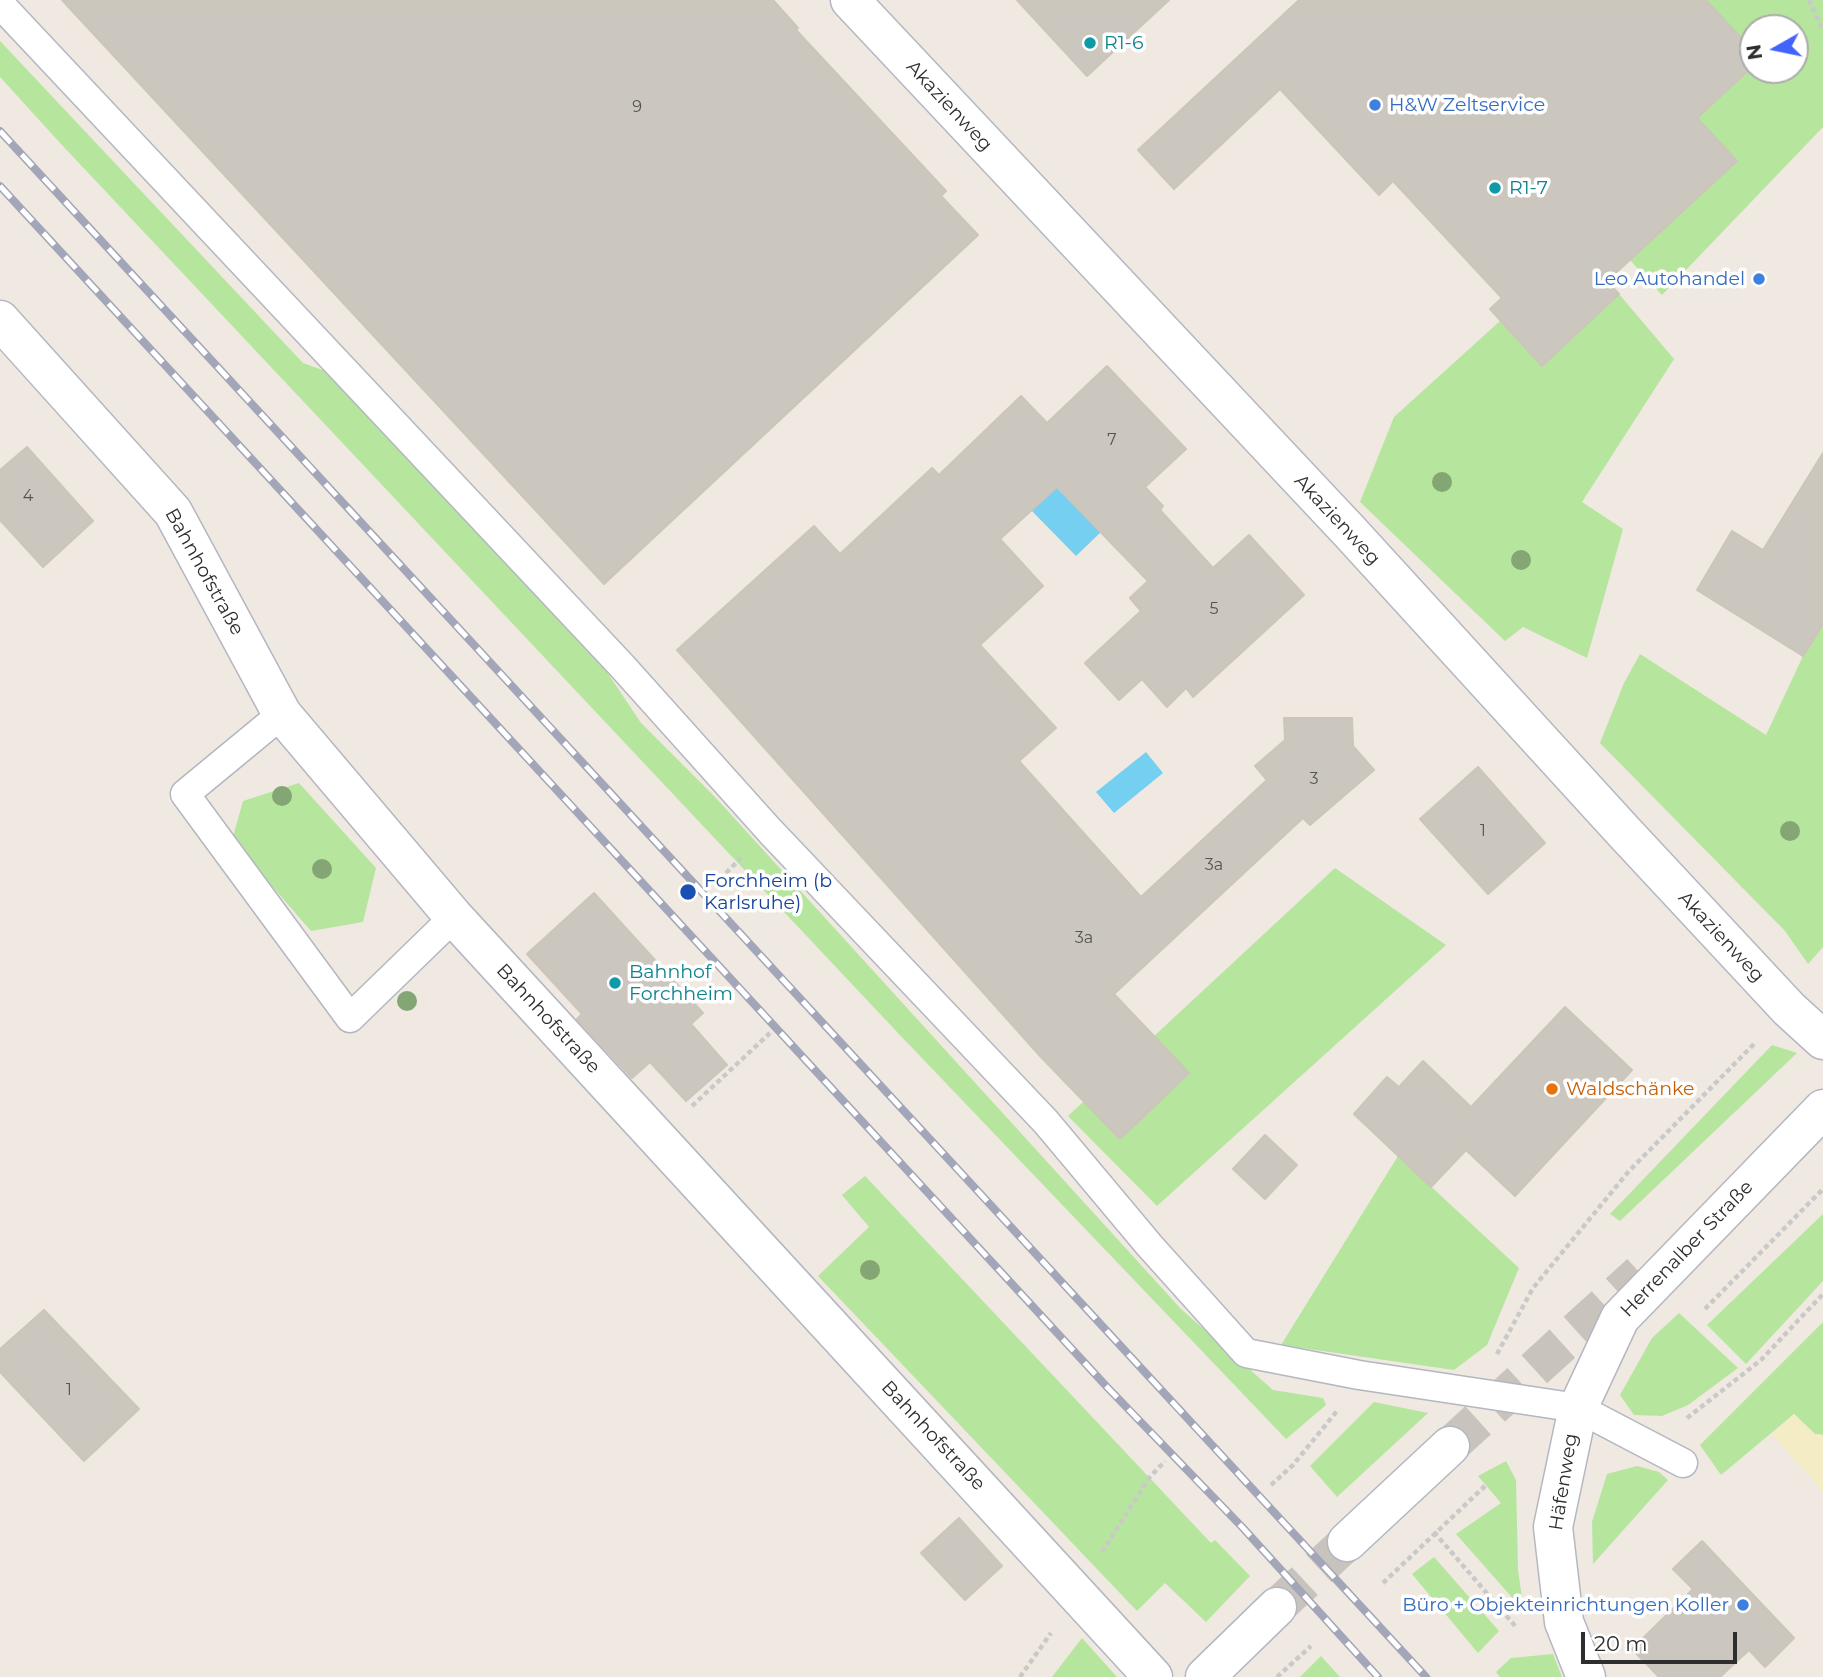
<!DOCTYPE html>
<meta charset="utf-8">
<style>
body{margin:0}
#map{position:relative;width:1823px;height:1677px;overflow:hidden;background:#efe9e1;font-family:Montserrat,sans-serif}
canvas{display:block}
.north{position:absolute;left:1739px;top:14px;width:70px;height:70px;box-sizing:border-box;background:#fff;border:2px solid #ababab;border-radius:50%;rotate:261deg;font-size:19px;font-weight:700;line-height:28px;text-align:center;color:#2e2e2e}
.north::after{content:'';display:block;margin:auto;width:24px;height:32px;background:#4264fb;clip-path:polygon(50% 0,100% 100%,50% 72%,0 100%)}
.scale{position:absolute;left:1581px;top:1632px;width:156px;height:32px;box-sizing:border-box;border:4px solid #2e2e2e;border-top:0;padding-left:9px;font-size:21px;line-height:24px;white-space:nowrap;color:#2e2e2e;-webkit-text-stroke:5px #fff;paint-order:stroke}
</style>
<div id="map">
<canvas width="1823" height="1677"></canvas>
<div class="north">N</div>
<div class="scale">20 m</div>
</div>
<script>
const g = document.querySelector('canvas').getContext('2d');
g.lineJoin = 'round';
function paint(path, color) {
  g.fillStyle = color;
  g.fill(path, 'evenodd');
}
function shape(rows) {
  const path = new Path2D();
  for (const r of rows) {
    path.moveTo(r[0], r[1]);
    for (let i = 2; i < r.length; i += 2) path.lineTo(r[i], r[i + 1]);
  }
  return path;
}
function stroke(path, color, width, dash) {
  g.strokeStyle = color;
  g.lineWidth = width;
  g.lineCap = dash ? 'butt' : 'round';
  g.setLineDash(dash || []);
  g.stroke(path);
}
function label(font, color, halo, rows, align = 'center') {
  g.font = font + ' Montserrat,sans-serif';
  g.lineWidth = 7;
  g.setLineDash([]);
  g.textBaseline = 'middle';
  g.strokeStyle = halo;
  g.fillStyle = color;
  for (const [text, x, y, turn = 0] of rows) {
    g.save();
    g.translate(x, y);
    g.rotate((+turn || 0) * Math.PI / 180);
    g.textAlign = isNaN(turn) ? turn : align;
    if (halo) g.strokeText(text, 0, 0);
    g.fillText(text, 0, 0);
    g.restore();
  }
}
const green = shape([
 [1706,0,1823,0,1823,127,1662,295,1630,260,1737,161,1697,118,1753,66,1753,70,1795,70,1795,28,1753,28,1753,51],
 [0,41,303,363,342,377,579,630,641,723,715,797,1181,1309,1273,1390,1323,1398,1326,1405,1286,1439,898,1033,61,144,0,77],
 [1619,294,1674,359,1582,502,1623,529,1587,658,1523,627,1505,641,1360,502,1394,417,1500,321,1542,366],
 [1823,624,1823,947,1808,964,1785,931,1600,743,1624,683,1640,654,1766,735,1803,656],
 [299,783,376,868,363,922,311,931,232,840,243,801],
 [1335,868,1446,945,1157,1206,1068,1116],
 [1772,1045,1797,1053,1620,1221,1610,1214],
 [1398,1156,1519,1268,1487,1345,1454,1370,1281,1345],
 [865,1176,1211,1543,1215,1540,1250,1576,1206,1622,1165,1583,1137,1611,818,1276,869,1227,842,1195],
 [1823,1214,1823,1281,1746,1364,1707,1325],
 [1679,1313,1738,1368,1688,1405,1662,1416,1634,1415,1620,1395,1652,1338],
 [1823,1322,1823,1435,1815,1434,1794,1414,1721,1475,1700,1445],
 [1374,1402,1428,1413,1337,1497,1310,1466],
 [1506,1461,1516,1480,1518,1570,1524,1611,1456,1534,1501,1503,1478,1476],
 [1637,1466,1659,1472,1668,1480,1593,1564,1592,1522,1607,1474],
 [1434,1557,1499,1631,1478,1653,1412,1574],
 [1082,1638,1117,1677,1052,1677],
 [1553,1654,1562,1677,1500,1677,1496,1672,1511,1658],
 [1321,1656,1340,1677,1300,1677]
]);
const sand = shape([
 [1794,1414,1815,1434,1823,1435,1823,1492,1772,1434]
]);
const water = shape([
 [1052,483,1101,532,1076,556,1028,507],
 [1146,752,1163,773,1114,813,1096,792]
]);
const building = shape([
 [62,0,773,0,798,28,796,30,946,191,941,196,978,235,604,584,62,0],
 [1017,0,1169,0,1087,76,1017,0],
 [1299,0,1706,0,1753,51,1753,66,1697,118,1737,161,1607,281,1619,294,1542,366,1490,309,1502,298,1393,181,1379,195,1280,89,1174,189,1138,150,1299,0],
 [1107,366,1186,449,1145,487,1163,506,1160,510,1213,568,1249,535,1304,595,1193,697,1186,688,1167,707,1142,679,1119,700,1085,663,1141,611,1130,598,1148,581,1057,487,1000,539,1043,586,980,645,1056,728,1019,761,1141,897,1267,780,1255,766,1285,740,1284,718,1352,718,1353,746,1374,770,1310,825,1303,818,1114,994,1189,1073,1120,1139,1040,1056,677,650,814,526,840,554,932,468,939,475,1021,396,1047,423,1107,366],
 [27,447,93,521,43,567,0,520,0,470,27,447],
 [1823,453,1823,624,1803,656,1697,590,1732,531,1763,550,1823,453],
 [1478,767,1545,843,1488,894,1420,819,1478,767],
 [594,893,703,1013,691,1024,727,1065,686,1101,650,1062,632,1078,577,1019,582,1014,527,954,594,893],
 [1565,1007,1632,1070,1515,1196,1466,1150,1431,1187,1354,1114,1387,1077,1399,1087,1423,1061,1471,1107,1565,1007],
 [1265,1135,1297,1165,1265,1199,1233,1169,1265,1135],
 [44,1310,139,1409,84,1461,0,1372,0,1349,44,1310],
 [959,1518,1002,1566,965,1600,921,1553,959,1518],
 [1702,1541,1794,1638,1765,1667,1749,1650,1720,1677,1659,1677,1632,1649,1693,1589,1673,1569,1702,1541]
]);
const secondaryTunnel = shape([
 [1450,1446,1640,1273],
 [1277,1607,1347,1542]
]);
const path = shape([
 [1809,0,1823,30],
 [714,885,741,858],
 [692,1106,770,1033],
 [1705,1309,1823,1189],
 [1497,1354,1533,1288,1629,1171,1756,1042],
 [1687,1418,1761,1360,1823,1294],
 [1271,1485,1293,1465,1337,1411],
 [1434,1532,1516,1627],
 [1102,1552,1149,1478,1165,1461],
 [1383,1583,1485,1486],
 [1020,1677,1051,1633],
 [1277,1677,1311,1646]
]);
const service = shape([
 [0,4,622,666,770,831,1046,1122,1149,1245,1246,1353,1359,1375,1578,1408,1683,1463],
 [282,714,185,794,350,1018,454,917]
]);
const minor = shape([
 [850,0,1350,532,1624,832,1789,1009,1823,1040],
 [0,320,173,512,282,714,454,917,1153,1677],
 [1586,1677,1564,1622,1553,1527,1578,1408,1620,1318,1823,1109]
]);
const secondary = shape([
 [1347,1542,1450,1446],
 [1205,1677,1277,1607]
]);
const rail = shape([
 [0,131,1426,1677],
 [0,186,1107,1387,1243,1528,1378,1677]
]);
const trees = [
 [1442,482],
 [1521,560],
 [282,796],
 [1790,831],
 [322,869],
 [407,1001],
 [870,1270]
];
const markers = [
 [1090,43,7,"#0f9aa8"],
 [1375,105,7,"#3f7fe0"],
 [1495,188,7,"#0f9aa8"],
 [1759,279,7,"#3f7fe0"],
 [688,892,9,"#1a4fb4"],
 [615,983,7,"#0f9aa8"],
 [1552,1089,7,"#e8710a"],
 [1743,1605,7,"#3f7fe0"]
];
const numberNames = [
 ["9",637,107],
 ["7",1112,440],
 ["4",28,496],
 ["5",1214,609],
 ["3",1314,779],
 ["1",1483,831],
 ["3a",1214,865],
 ["3a",1084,938],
 ["1",69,1390]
];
const cultureNames = [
 ["R1-6",1104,43],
 ["R1-7",1509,188],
 ["Bahnhof",629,972],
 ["Forchheim",629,994]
];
const shopNames = [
 ["H&W Zeltservice",1389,105,"left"],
 ["Leo Autohandel",1745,279],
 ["Büro + Objekteinrichtungen Koller",1729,1605]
];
const streetNames = [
 ["Akazienweg",949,106,47],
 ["Akazienweg",1337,520,47],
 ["Bahnhofstraße",204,572,61],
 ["Akazienweg",1721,937,47],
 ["Bahnhofstraße",548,1019,47],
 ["Herrenalber Straße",1687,1249,-46],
 ["Bahnhofstraße",933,1436,47],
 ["Häfenweg",1564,1482,-81]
];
const transitNames = [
 ["Forchheim (b",704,881],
 ["Karlsruhe)",704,903]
];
const foodNames = [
 ["Waldschänke",1566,1089]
];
paint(green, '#b6e59e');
paint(sand, '#f3ecc5');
paint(water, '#75cff0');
paint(building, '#cbc7bf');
stroke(building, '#cbc5ba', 2);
stroke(secondaryTunnel, '#c8c4bd', 38, [38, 19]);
stroke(service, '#b4b7c1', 31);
stroke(minor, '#b4b7c1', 41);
stroke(secondary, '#b4b7c1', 41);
stroke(path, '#c9c9c9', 4.5, [5, 3.5]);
stroke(service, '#fff', 28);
stroke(minor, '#fff', 38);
stroke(secondary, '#fff', 38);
stroke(rail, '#a3a6b8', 8);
stroke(rail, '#fff', 5, [16]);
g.fillStyle = '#84a574';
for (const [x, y] of trees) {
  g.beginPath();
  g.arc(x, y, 10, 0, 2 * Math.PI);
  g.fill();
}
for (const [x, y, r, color] of markers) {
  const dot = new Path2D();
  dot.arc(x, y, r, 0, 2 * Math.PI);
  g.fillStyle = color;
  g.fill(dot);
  stroke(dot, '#fff', 2.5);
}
label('16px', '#555452', null, numberNames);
label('19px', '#0d838f', '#fff', cultureNames, 'left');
label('19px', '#366cbe', '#fff', shopNames, 'right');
label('19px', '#2e2e2e', '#fff', streetNames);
label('19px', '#164399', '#fff', transitNames, 'left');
label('19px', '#c56008', '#fff', foodNames, 'left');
</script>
